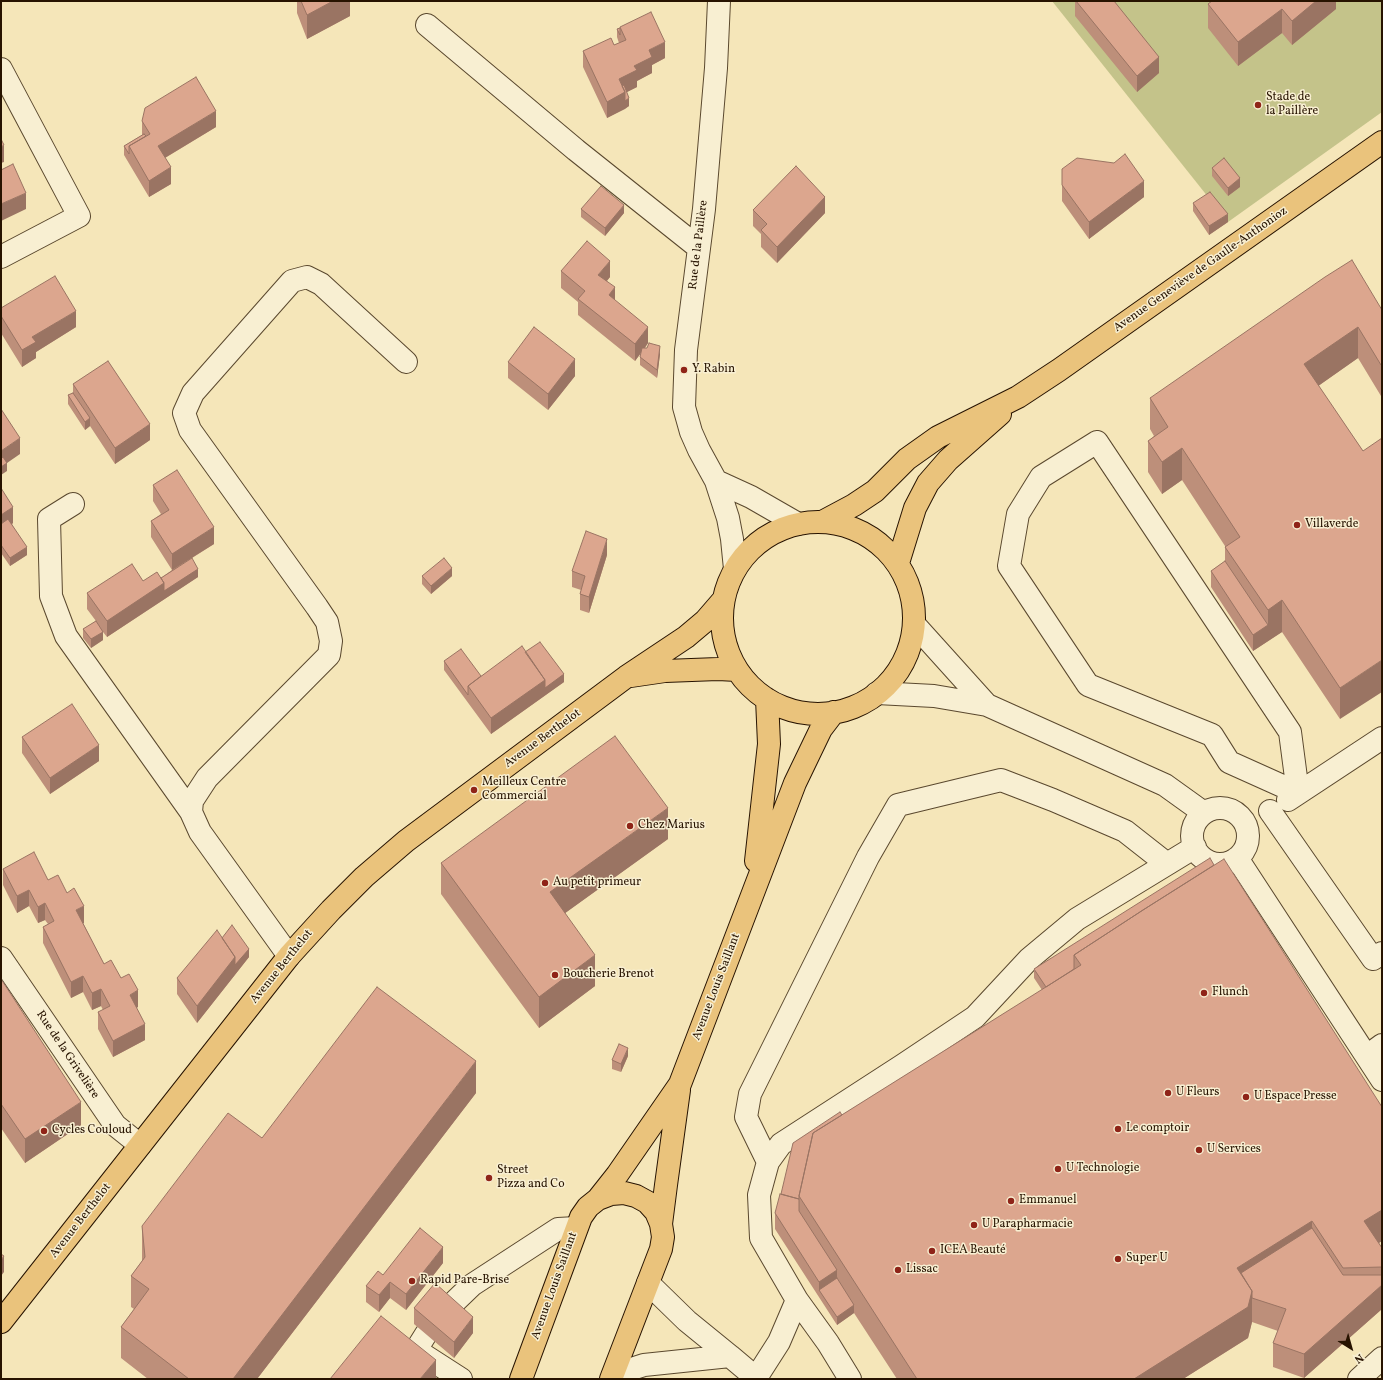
<!DOCTYPE html>
<meta charset="utf-8">
<style>
body{margin:0}
#map{position:relative;width:1383px;height:1380px;overflow:hidden;background:#f5e6b9;font-family:Vollkorn,serif}
canvas{display:block}
.frame{position:absolute;inset:0;border:2px solid #271300;pointer-events:none}
.north{position:absolute;left:1331px;top:1328px;width:40px;height:40px;-webkit-text-stroke:3px #f8efd2;paint-order:stroke;rotate:143deg;font-size:11px;font-weight:700;line-height:16px;text-align:center;color:#271300}
.north::after{content:'';display:block;margin:auto;width:14px;height:18px;background:#271300;clip-path:polygon(50% 0,100% 100%,50% 72%,0 100%)}
</style>
<div id="map">
<canvas width="1383" height="1380"></canvas>
<div class="frame"></div>
<div class="north">N</div>
</div>
<script>
const g = document.querySelector('canvas').getContext('2d');
g.lineJoin = 'round';
function paint(path, color) {
  g.fillStyle = color;
  g.fill(path, 'evenodd');
}
function shape(rows) {
  const path = new Path2D();
  for (const r of rows) {
    if (r.length === 3) {
      path.moveTo(r[0] + r[2], r[1]);
      path.arc(r[0], r[1], r[2], 0, 2 * Math.PI);
      continue;
    }
    path.moveTo(r[0], r[1]);
    for (let i = 2; i < r.length; i += 2) path.lineTo(r[i], r[i + 1]);
  }
  return path;
}
function stroke(path, color, width, dash) {
  g.strokeStyle = color;
  g.lineWidth = width;
  g.lineCap = dash ? 'butt' : 'round';
  g.setLineDash(dash || []);
  g.stroke(path);
}
function label(font, color, halo, rows, align = 'center') {
  g.font = font + ' Vollkorn,serif';
  g.lineWidth = 3;
  g.setLineDash([]);
  g.textBaseline = 'middle';
  g.strokeStyle = halo;
  g.fillStyle = color;
  for (const [text, x, y, turn = 0] of rows) {
    g.save();
    g.translate(x, y);
    g.rotate((+turn || 0) * Math.PI / 180);
    g.textAlign = isNaN(turn) ? turn : align;
    if (halo) g.strokeText(text, 0, 0);
    g.fillText(text, 0, 0);
    g.restore();
  }
}
const green = shape([
 [1052,1,1382,1,1382,112,1228,222]
]);
const minor = shape([
 [719,1,716,68,704,209,686,350,684,407,691,432,699,450,716,481,728,518,732,539,735,569],
 [427,25,576,150,699,248],
 [1,69,79,216,1,257],
 [1097,442,1290,732,1298,793,1229,762,1212,735,1088,685,1009,566,1018,514,1041,477,1097,442],
 [716,481,751,497,798,524],
 [73,504,49,519,51,596,66,636,191,812],
 [914,624,987,705],
 [877,693,934,696,987,705,1165,785,1204,813],
 [1288,800,1382,738],
 [1220,836,28],
 [1270,811,1373,959,1382,953],
 [1237,858,1382,1080],
 [289,956,200,832,191,812,192,801,207,778,329,655,331,641,327,622,317,607,190,430,184,413,193,393,292,281,307,277,321,284,406,362],
 [1,958,115,1125,140,1145],
 [1367,1056,1382,1045],
 [768,1162,746,1117,750,1094,868,857,898,805,1001,780,1053,800,1125,831,1167,864],
 [797,1300,828,1343,850,1379],
 [446,1310,472,1285,558,1229,576,1228],
 [426,1334,416,1350,461,1379],
 [730,1356,756,1378,779,1342,797,1300,761,1238,759,1195,768,1162,781,1144,903,1065,975,1017,1029,959,1077,919,1195,847],
 [613,1375,644,1365,730,1356,687,1321,648,1283],
 [1359,1379,1382,1358]
]);
const major = shape([
 [824,521,854,505,875,491,907,459,938,437,1018,397,1059,370,1382,142],
 [818,618,96],
 [898,563,915,508,928,483,948,460,1000,414],
 [631,676,665,671,718,669,737,670],
 [756,861,769,744,767,699],
 [598,1199,611,1194,624,1193,636,1196,647,1202,656,1212,661,1224],
 [1,1322,289,956,331,910,364,877,406,841,626,677,686,637,705,621,724,599],
 [521,1379,581,1217,588,1207,598,1199,617,1175,680,1084,795,783,821,729,834,712],
 [611,1379,661,1249,663,1237,661,1224,666,1185,679,1090]
]);
const wall = shape([
 [297,1,350,1,350,16,307,39,297,13],
 [1075,1,1114,1,1159,73,1137,92,1075,16],
 [1336,1,1336,9,1292,45,1282,33,1238,66,1208,28,1208,4],
 [620,28,665,58,652,65,652,73,637,81,637,87,627,92,629,106,607,118,583,67,583,51,614,45,619,43,617,37,617,29],
 [142,121,216,127,165,158,171,184,149,197,124,155,124,146,142,135],
 [1212,168,1240,187,1228,196,1212,176],
 [1062,169,1144,197,1089,239,1062,201],
 [1193,203,1228,222,1209,235,1193,211],
 [581,209,624,213,605,236,581,217],
 [753,210,825,213,777,263,761,247,761,234,753,226],
 [561,271,610,277,607,281,615,300,648,343,645,348,660,354,657,378,640,365,640,357,641,353,635,361,578,315,578,302,561,288],
 [1,308,76,327,36,352,36,358,22,367,1,333],
 [1382,310,1381,396,1358,358,1318,386,1363,451,1340,719,1282,632,1253,651,1211,587,1211,571,1225,561,1225,546,1182,480,1162,494,1148,472,1148,441,1154,436,1150,429,1150,398],
 [508,362,575,376,548,410,508,378],
 [73,384,150,440,115,464,90,426,85,430,68,404,68,395,73,393],
 [153,485,214,544,178,567,198,577,107,637,103,632,103,640,91,648,83,638,83,629,96,621,87,609,87,593,161,578,172,570,151,537,151,521,161,514,153,501],
 [1,488,13,523,12,524,27,555,10,566,1,553],
 [607,555,589,613,580,610,580,594,581,590,572,587,572,571],
 [422,576,452,576,431,594,422,584],
 [525,652,564,682,491,734,444,670,444,661,481,676],
 [22,737,99,761,50,794,22,753],
 [668,839,565,913,595,986,539,1028,441,894,441,863],
 [1214,865,1382,1107,1382,1241,1379,1243,1382,1248,1382,1309,1304,1378,1273,1367,1273,1343,1278,1331,1252,1322,1248,1338,1183,1379,897,1379,854,1313,837,1325,775,1229,775,1213,781,1194,842,1115,1042,990,1034,978,1034,969],
 [3,869,48,880,67,893,84,923,83,923,104,964,121,978,138,1007,136,1008,145,1040,113,1057,98,1029,98,1012,103,1010,101,1006,92,1010,83,992,71,998,43,943,43,927,48,924,45,920,38,923,29,906,17,913,3,885],
 [222,938,249,957,197,1023,177,994,177,978],
 [1,979,81,1125,25,1163,1,1128],
 [628,1056,621,1072,612,1069,612,1060],
 [476,1093,257,1379,148,1379,121,1358,121,1327,134,1309,131,1307,131,1276,142,1261,142,1226,262,1138],
 [443,1263,406,1310,390,1298,379,1312,366,1302,366,1286,383,1275],
 [414,1308,473,1333,454,1358,414,1324]
]);
const shadedWall = shape([
 [333,1,350,1,350,16,307,39,307,15],
 [1316,1,1336,1,1336,9,1292,45,1292,21],
 [1282,9,1282,33,1238,66,1238,42],
 [665,42,665,58,652,65,652,73,637,81,637,87,625,93,625,109,607,118,607,102,619,79,634,66,649,50],
 [1159,57,1159,73,1137,92,1137,76],
 [629,98,629,106,625,109,625,101],
 [216,111,216,127,158,162,158,146],
 [4,145,4,162,1,163,1,147],
 [171,167,171,184,149,197,149,181],
 [1240,178,1240,187,1228,196,1228,188],
 [1144,181,1144,197,1089,239,1089,222],
 [26,193,26,209,1,221,1,204],
 [825,197,825,213,777,263,777,247],
 [624,205,624,213,605,236,605,228],
 [1228,214,1228,222,1209,235,1209,226],
 [610,261,610,277,598,291,598,275],
 [615,287,615,304,609,295],
 [76,311,76,327,36,352,36,358,22,367,22,350,32,337],
 [648,327,648,343,635,361,635,344],
 [1358,327,1358,358,1304,396,1304,364],
 [660,346,660,354,657,378,657,370],
 [575,359,575,376,548,410,548,394],
 [1382,364,1382,396,1381,396,1381,365],
 [90,418,90,426,85,430,85,422],
 [150,424,150,440,115,464,115,448],
 [20,438,20,454,7,463,7,471,1,475,1,451],
 [1182,448,1182,480,1162,494,1162,462],
 [13,507,13,523,1,532,1,515],
 [214,527,214,544,172,570,172,554],
 [607,539,607,555,589,613,589,597],
 [27,547,27,555,10,566,10,558],
 [452,568,452,576,431,594,431,586],
 [198,569,198,577,107,637,107,621,164,583],
 [1282,600,1282,632,1253,651,1253,635,1268,625,1268,610],
 [103,632,103,640,91,648,91,639],
 [1382,660,1382,692,1340,719,1340,688],
 [564,674,564,682,491,734,491,718,545,680],
 [99,745,99,761,50,794,50,778],
 [668,808,668,839,550,924,550,892],
 [29,890,29,906,17,913,17,896],
 [45,903,45,920,38,923,38,907],
 [84,906,84,923,76,927,76,910],
 [249,949,249,957,197,1023,197,1006,235,957],
 [595,955,595,986,539,1028,539,997],
 [83,976,83,992,71,998,71,982],
 [101,989,101,1006,92,1010,92,993],
 [138,990,138,1007,130,1011,130,995],
 [145,1024,145,1040,113,1057,113,1041],
 [628,1048,628,1056,621,1072,621,1064],
 [476,1061,476,1093,257,1379,233,1379],
 [81,1102,81,1125,25,1163,25,1139],
 [1382,1210,1382,1241,1364,1252,1364,1221],
 [1312,1221,1312,1252,1237,1275,1237,1268],
 [443,1247,443,1263,406,1310,406,1294],
 [4,1256,4,1272,1,1276,1,1260],
 [837,1270,837,1286,819,1290,819,1298,819,1282],
 [390,1282,390,1298,379,1312,379,1295],
 [1382,1285,1382,1309,1304,1378,1304,1354],
 [1252,1291,1252,1322,1248,1338,1183,1379,1134,1379],
 [854,1305,854,1313,837,1325,837,1317],
 [473,1317,473,1333,454,1358,454,1342],
 [436,1360,436,1379,420,1379]
]);
const building = shape([
 [301,1,333,1,307,15,301,1],
 [1076,1,1114,1,1159,57,1137,76,1076,1],
 [1212,1,1316,1,1292,21,1282,9,1238,42,1208,4,1212,1],
 [651,12,665,42,649,50,652,57,634,66,637,70,619,79,625,92,607,102,583,51,611,38,614,45,626,40,620,27,651,12],
 [620,28,620,35,617,29,620,28],
 [196,77,216,111,158,146,171,167,149,181,129,146,150,134,142,121,145,108,196,77],
 [624,85,629,98,625,101,625,92,622,86,624,85],
 [144,134,146,136,129,146,129,154,124,146,144,134],
 [1,139,4,145,1,147,1,139],
 [1125,154,1144,181,1089,222,1062,185,1062,169,1077,158,1114,163,1125,154],
 [1224,158,1240,178,1228,188,1212,168,1224,158],
 [13,164,26,193,1,204,1,170,13,164],
 [796,166,825,197,777,247,761,230,767,224,753,210,796,166],
 [601,186,624,205,605,228,581,209,601,186],
 [1210,192,1228,214,1209,226,1193,203,1210,192],
 [587,241,610,261,598,275,615,287,609,295,648,327,635,344,578,299,585,291,561,271,587,241],
 [1352,260,1382,310,1382,364,1381,365,1358,327,1304,364,1363,451,1382,438,1382,660,1340,688,1282,600,1268,610,1225,547,1240,537,1182,448,1162,462,1148,441,1168,427,1150,398,1325,277,1352,260],
 [55,276,76,311,32,337,36,342,22,350,1,316,1,308,55,276],
 [534,327,575,359,548,394,508,362,534,327],
 [649,343,660,346,657,370,640,357,642,348,647,348,649,343],
 [108,361,150,424,115,448,73,384,108,361],
 [73,393,90,418,85,422,68,395,73,393],
 [1,409,20,438,1,451,1,409],
 [3,457,7,463,1,467,1,459,3,457],
 [177,470,214,527,172,554,151,521,169,510,153,485,177,470],
 [1,488,13,507,1,515,1,488],
 [8,519,27,547,10,558,1,545,1,524,8,519],
 [586,531,607,539,589,597,580,594,585,576,572,571,586,531],
 [192,558,198,569,164,591,164,583,161,578,192,558],
 [444,558,452,568,431,586,422,576,444,558],
 [1225,561,1268,625,1253,635,1211,571,1225,561],
 [132,564,143,581,157,572,164,583,107,621,87,593,132,564],
 [96,621,103,632,91,639,83,629,96,621],
 [540,642,564,674,545,688,545,680,525,652,540,642],
 [522,646,545,680,491,718,468,686,522,646],
 [461,649,481,676,468,686,468,695,444,661,461,649],
 [72,704,99,745,50,778,22,737,72,704],
 [615,736,668,808,550,892,595,955,539,997,441,863,615,736],
 [34,852,48,880,58,875,67,893,74,888,84,906,76,910,104,964,111,960,121,978,129,974,138,990,130,995,145,1024,113,1041,98,1012,110,1006,101,989,92,993,83,976,71,982,43,927,54,921,45,903,38,907,29,890,17,896,3,869,34,852],
 [1210,858,1214,865,1143,910,1074,955,1074,969,1046,987,1034,969,1210,858],
 [1224,859,1382,1107,1382,1210,1364,1221,1382,1248,1382,1267,1343,1268,1312,1221,1237,1268,1252,1291,1248,1307,1134,1379,917,1379,799,1196,813,1133,1081,965,1074,955,1143,910,1224,859],
 [232,925,249,949,235,965,235,957,222,938,232,925],
 [217,930,235,957,197,1006,177,978,217,930],
 [1,979,81,1102,25,1139,1,1104,1,979],
 [377,987,476,1061,233,1379,189,1379,121,1327,149,1289,131,1276,145,1257,142,1226,228,1113,262,1138,377,987],
 [619,1044,628,1048,621,1064,612,1060,619,1044],
 [840,1112,842,1115,813,1133,799,1196,799,1199,781,1194,793,1143,840,1112],
 [780,1194,799,1199,799,1211,837,1270,819,1282,775,1213,780,1194],
 [420,1228,443,1247,406,1294,390,1282,379,1295,366,1286,378,1271,383,1275,420,1228],
 [1312,1228,1343,1275,1382,1275,1382,1285,1304,1354,1273,1343,1286,1309,1252,1298,1252,1291,1241,1273,1312,1228],
 [1,1254,4,1256,1,1260,1,1254],
 [837,1278,854,1305,837,1317,819,1290,837,1278],
 [435,1283,473,1317,454,1342,414,1308,435,1283],
 [381,1316,436,1360,420,1379,330,1379,381,1316]
]);
const markers = [
 [1258,105,4,"#8f2418"],
 [684,370,4,"#8f2418"],
 [1297,525,4,"#8f2418"],
 [474,790,4,"#8f2418"],
 [630,826,4,"#8f2418"],
 [545,883,4,"#8f2418"],
 [555,975,4,"#8f2418"],
 [1204,993,4,"#8f2418"],
 [1168,1093,4,"#8f2418"],
 [1246,1097,4,"#8f2418"],
 [1118,1129,4,"#8f2418"],
 [44,1131,4,"#8f2418"],
 [1199,1150,4,"#8f2418"],
 [1058,1169,4,"#8f2418"],
 [489,1178,4,"#8f2418"],
 [1011,1201,4,"#8f2418"],
 [974,1225,4,"#8f2418"],
 [932,1251,4,"#8f2418"],
 [1118,1259,4,"#8f2418"],
 [898,1270,4,"#8f2418"],
 [412,1281,4,"#8f2418"]
];
const poiNames = [
 ["Stade de",1266,98],
 ["la Paillère",1266,112],
 ["Y. Rabin",692,370],
 ["Villaverde",1305,525],
 ["Meilleux Centre",482,783],
 ["Commercial",482,797],
 ["Chez Marius",638,826],
 ["Au petit primeur",553,883],
 ["Boucherie Brenot",563,975],
 ["Flunch",1212,993],
 ["U Fleurs",1176,1093],
 ["U Espace Presse",1254,1097],
 ["Le comptoir",1126,1129],
 ["Cycles Couloud",52,1131],
 ["U Services",1207,1150],
 ["U Technologie",1066,1169],
 ["Street",497,1171],
 ["Pizza and Co",497,1185],
 ["Emmanuel",1019,1201],
 ["U Parapharmacie",982,1225],
 ["ICEA Beauté",940,1251],
 ["Super U",1126,1259],
 ["Lissac",906,1270],
 ["Rapid Pare-Brise",420,1281]
];
const streetNames = [
 ["Rue de la Paillère",699,245,-83],
 ["Avenue Geneviève de Gaulle-Anthonioz",1201,270,-35],
 ["Avenue Berthelot",543,739,-36],
 ["Avenue Berthelot",282,967,-51],
 ["Avenue Louis Saillant",717,987,-69],
 ["Rue de la Grivelière",67,1055,56],
 ["Avenue Berthelot",81,1221,-52],
 ["Avenue Louis Saillant",555,1286,-70]
];
paint(green, '#c4c38a');
stroke(minor, '#5a482e', 24);
stroke(major, '#271300', 24);
stroke(minor, '#f8efd2', 22);
stroke(major, '#eac37c', 22);
paint(wall, '#bd8f7a');
paint(shadedWall, '#9a7463');
paint(building, '#dca68e');
stroke(building, '#9a7463', 1);
for (const [x, y, r, color] of markers) {
  const dot = new Path2D();
  dot.arc(x, y, r, 0, 2 * Math.PI);
  g.fillStyle = color;
  g.fill(dot);
  stroke(dot, '#f8efd2', 1.5);
}
label('12px', '#271300', '#f8efd2', poiNames, 'left');
label('12px', '#271300', '#f8efd2', streetNames);
</script>
